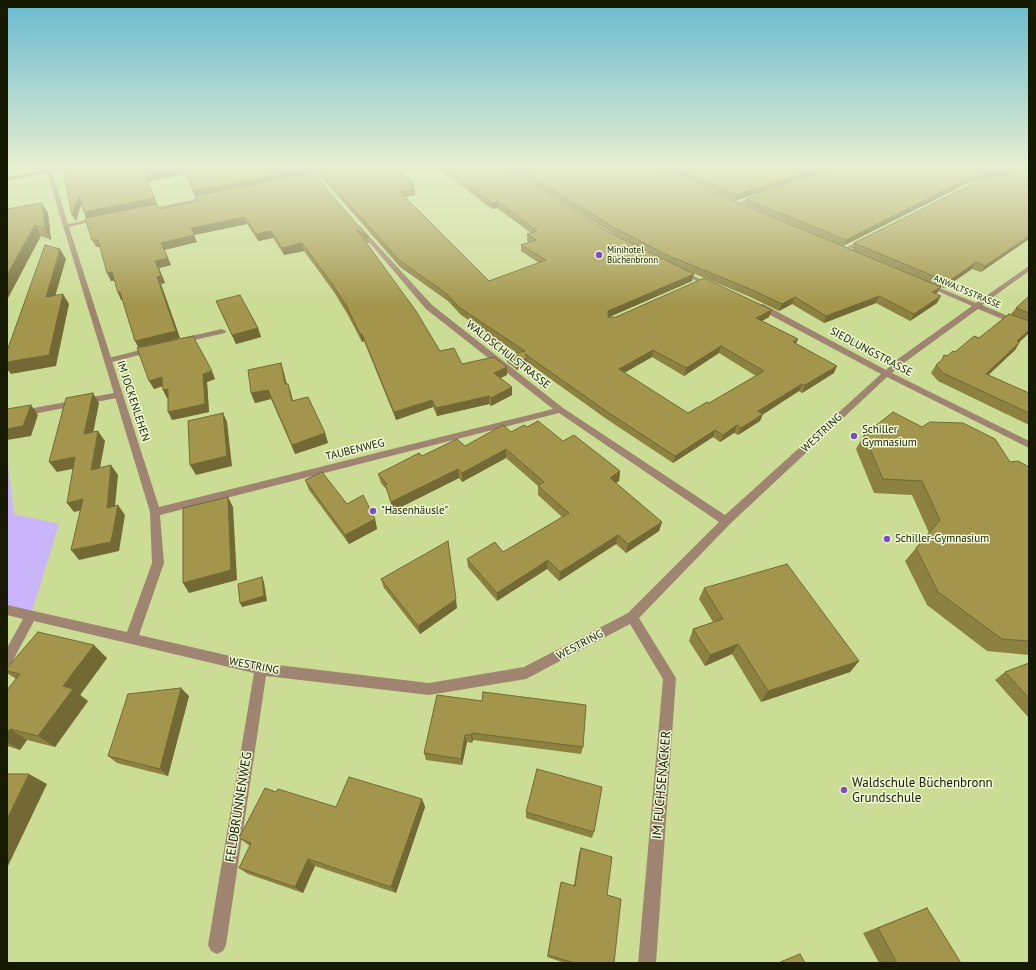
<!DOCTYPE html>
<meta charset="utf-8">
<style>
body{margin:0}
#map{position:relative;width:1036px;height:970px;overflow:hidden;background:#cbdc94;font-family:"PT Sans",sans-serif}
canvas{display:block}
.frame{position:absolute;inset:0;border:8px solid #151a00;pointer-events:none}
</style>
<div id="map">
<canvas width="1036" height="970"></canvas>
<div class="frame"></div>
</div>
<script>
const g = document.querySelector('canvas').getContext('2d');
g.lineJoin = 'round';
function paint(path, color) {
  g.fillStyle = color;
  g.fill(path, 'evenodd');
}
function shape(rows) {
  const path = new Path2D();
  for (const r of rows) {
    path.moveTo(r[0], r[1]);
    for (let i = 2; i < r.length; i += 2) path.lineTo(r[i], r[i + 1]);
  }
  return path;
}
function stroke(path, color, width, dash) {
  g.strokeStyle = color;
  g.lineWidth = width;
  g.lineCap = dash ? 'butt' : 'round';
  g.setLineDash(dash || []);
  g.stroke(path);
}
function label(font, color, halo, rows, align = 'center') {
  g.font = font + ' "PT Sans",sans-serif';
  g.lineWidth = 3;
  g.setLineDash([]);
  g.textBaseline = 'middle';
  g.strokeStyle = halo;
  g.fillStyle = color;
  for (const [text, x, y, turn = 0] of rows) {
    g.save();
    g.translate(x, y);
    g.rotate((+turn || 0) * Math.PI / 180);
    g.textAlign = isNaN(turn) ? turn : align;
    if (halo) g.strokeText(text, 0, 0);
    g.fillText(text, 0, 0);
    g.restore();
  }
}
const green = shape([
 [7,455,14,514,59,524,31,615,7,610]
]);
const service = shape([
 [222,329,226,331,225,333,181,343,177,341,178,339,222,329],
 [152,347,156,349,155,351,108,363,104,361,105,359,152,347],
 [119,392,122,393,123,395,122,397,7,419,7,413,119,392]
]);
const minor = shape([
 [43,169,48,169,52,172,68,224,99,217,102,219,69,227,159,507,553,409,426,309,358,229,357,228,360,226,432,305,563,408,725,515,881,374,757,308,757,304,763,304,886,370,895,361,972,306,926,286,926,284,930,284,976,303,1029,266,1029,271,982,305,1029,325,1029,330,978,309,901,365,892,373,1029,441,1029,448,887,377,730,524,639,618,676,678,656,963,638,963,663,679,630,624,526,679,429,695,266,676,226,945,223,951,217,954,211,951,208,945,254,673,34,621,11,664,7,666,7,648,23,619,7,615,7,605,127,632,152,563,150,512,47,173,43,169],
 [559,413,719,522,628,613,524,667,429,683,261,663,139,635,164,563,160,515,559,413],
 [308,169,313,169,325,185,324,186,320,186,308,169],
 [758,195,761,197,760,198,735,207,732,205,758,195],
 [209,196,211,197,211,199,147,212,144,210,209,196],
 [866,237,869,239,868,240,846,251,841,250,866,237],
 [679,271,683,271,713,285,708,286,679,273,679,271]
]);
const secondary = shape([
 [56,169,67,169,7,181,7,177,56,169]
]);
const wall = shape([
 [72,169,309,174,368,237,369,244,366,242,440,351,462,364,507,375,500,378,512,395,491,406,489,404,437,416,433,407,396,420,364,341,362,342,348,315,334,292,304,251,284,255,273,238,258,241,247,224,194,235,197,242,164,250,171,265,159,268,165,283,161,284,180,338,169,341,215,379,207,382,209,412,172,420,168,398,167,398,163,390,163,386,154,389,139,348,123,300,121,300,114,280,111,281,100,247,96,247,92,240,86,218,84,212,81,204,76,221,72,215],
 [186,174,197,201,159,209,147,182],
 [314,169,398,169,414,183,415,195,405,197,489,281,539,263,521,251,521,245,529,242,527,241,527,234,531,233,497,208,492,209,439,169,509,169,608,232,626,241,613,234,510,169,660,169,683,180,835,243,744,205,746,199,1029,169,1029,239,981,272,972,269,944,288,941,287,936,294,937,303,910,321,876,303,824,323,792,304,779,311,748,296,683,269,694,274,692,281,609,317,769,317,762,321,798,339,796,343,834,373,802,393,799,391,763,414,760,421,738,435,734,433,720,442,713,437,673,463,605,418,527,362,527,365,517,370,507,362,507,355,517,353,461,315,448,301,400,267],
 [1011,175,1010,177,854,243,852,250,843,246,968,183],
 [719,353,756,376,709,403,688,413,624,373,652,357,684,376],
 [664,169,831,169,735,201,663,170],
 [7,209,48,213,51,240,41,236],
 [1029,296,1029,333,1019,342,1015,350,988,375,1029,393,1029,425,938,381,931,373,936,365,941,361,944,355,947,356,979,338,1011,314,1016,308],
 [216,301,258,328,261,337,236,344],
 [281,363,284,373,287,384,288,384,291,393,293,401,325,433,328,443,295,454,271,399,255,403,251,393],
 [527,427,563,441,620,471,619,481,616,483,662,522,659,531,626,553,616,544,559,581,547,569,497,601,468,567,467,559,503,552,562,517,538,495,538,486,506,458,462,482,459,478,393,511,387,490,381,483,378,474,422,456,465,446],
 [922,427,1010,462,1029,467,1029,655,987,651,927,605,905,561,929,533,912,495,874,493,856,449,864,435],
 [305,480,375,519,377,529,349,544,309,490],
 [381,579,457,608,420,634,384,588],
 [704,588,859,661,850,672,761,702,732,654,705,666,689,641,693,629,713,622,699,599],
 [107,658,80,695,88,701,55,747,27,740,20,750,7,746,7,690,16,679,7,673,7,668],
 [1029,663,1029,718,995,680,1005,672],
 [437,695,583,747,581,754,473,740,472,743,467,742,462,765,426,760,424,753],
 [189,696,168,776,117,763,108,756],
 [276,792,336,807,422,799,425,807,396,893,315,866,303,893,248,874,239,868,250,846,239,838],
 [526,812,594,832,592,838,526,818],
 [581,848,607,895,614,963,565,963,547,957,560,886,574,885,579,853],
 [927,908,961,963,879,963,863,933]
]);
const shadedWall = shape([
 [7,169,13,169,10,169,7,174],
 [182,169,184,169,186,174,147,182,145,176],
 [305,169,308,169,309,174,195,197,193,191],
 [816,169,831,169,735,201,737,195],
 [1014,169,1011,175,968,183,843,246,846,240,971,177],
 [414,183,415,195,401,198,400,192,410,184],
 [79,196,82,202,76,221,72,215],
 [155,198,157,205,87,219,84,212],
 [497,201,497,208,492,209,492,203],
 [42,203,48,213,51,240,45,229],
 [245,217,247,224,194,235,191,228],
 [35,225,41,236,7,300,7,275],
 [271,231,273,238,258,241,256,234],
 [194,235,197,242,164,250,161,243],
 [1029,236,1029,239,981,272,985,266],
 [302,243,304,251,284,255,282,248],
 [60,249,66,259,52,307,46,297],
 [168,258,171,265,159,268,165,283,161,284,180,338,139,349,135,341,157,277,155,261],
 [976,262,972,269,944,288,948,282],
 [112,272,116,280,111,281,107,273],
 [694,274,692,281,607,318,608,311],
 [941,287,937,293,929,299,932,292],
 [120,292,124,299,121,300,118,293],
 [63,294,69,304,56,366,11,374,7,369,7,362],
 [879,296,876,303,824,323,826,316],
 [941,296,937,303,910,321,914,314],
 [795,297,792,304,779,311,782,304],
 [772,310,769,317,754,325,756,318],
 [258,328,261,337,236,344,232,335],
 [1029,330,1029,333,1012,349,1017,341],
 [360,334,362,334,364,341,362,342],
 [798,339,795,346,793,342],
 [1020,342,1015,350,981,382,986,374],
 [721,346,719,353,684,376,686,368],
 [653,350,652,357,617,377,619,369],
 [527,358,527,365,517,370,517,363],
 [281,363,284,373,288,394,285,384],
 [837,366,834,373,802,393,805,385],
 [507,367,507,375,494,381,494,373],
 [212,371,215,379,207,382,209,412,172,420,168,412,203,374],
 [162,377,166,385,154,389,149,381],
 [288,384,291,393,295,411,292,401],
 [802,384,799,391,756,419,758,411],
 [512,387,512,395,491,406,491,398],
 [168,389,172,397,167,398,163,390],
 [268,390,271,399,255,403,251,393],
 [93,393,99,403,91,444,84,434],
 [489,396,489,404,437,416,436,408],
 [432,400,433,407,396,420,394,412],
 [31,405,38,415,31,436,7,440,7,429],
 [223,413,227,422,232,466,196,475,190,465],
 [763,414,760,421,738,435,741,428],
 [737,425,734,433,720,442,723,435],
 [715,430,713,437,673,463,675,456],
 [98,431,105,441,98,479,91,470],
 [325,433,328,443,295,454,292,445],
 [506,449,506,458,462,482,462,473],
 [75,457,82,467,57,472,49,462],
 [111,465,118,475,114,517,107,508],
 [458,469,459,478,393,511,391,502],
 [620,471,619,481,609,487,610,478],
 [228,497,233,507,237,580,189,593,183,583],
 [83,499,91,508,74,512,67,503],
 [118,505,125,515,119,551,79,560,71,550],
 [375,519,377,529,349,544,345,535],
 [662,522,659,531,626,553,628,544],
 [618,535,616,544,559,581,560,572],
 [548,560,547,569,497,601,497,593],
 [262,577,264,582,267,601,242,607,240,603],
 [456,599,457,608,420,634,418,626],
 [738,644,732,654,705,666,710,655],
 [94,645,107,658,80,695,88,701,55,747,38,736,63,686],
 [859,661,850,672,761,702,768,691],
 [181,688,189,696,168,776,160,769],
 [10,729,27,740,20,750,7,742,7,733],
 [472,733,473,740,472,743,471,735],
 [465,735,467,742,462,765,461,759],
 [29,774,47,784,7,868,7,819],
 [422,799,425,807,396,893,391,887],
 [308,859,315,866,303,893,295,887]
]);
const building = shape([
 [72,169,182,169,145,176,155,198,84,212,79,196,72,215,63,170,72,169],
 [184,169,305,169,193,191,184,169],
 [318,169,398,169,414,183,410,184,415,189,400,192,489,281,546,260,521,245,536,240,527,234,537,231,497,201,492,203,446,169,509,169,608,232,694,274,608,311,608,317,616,317,704,278,772,310,756,318,798,339,793,342,837,366,805,385,802,384,758,411,763,414,741,428,737,425,723,435,715,430,675,456,606,411,525,354,527,358,517,363,507,355,525,351,460,308,447,294,399,260,318,169],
 [721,346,764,371,709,403,707,402,688,413,619,369,653,350,686,368,721,346],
 [520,169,660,169,683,180,941,287,932,292,941,296,914,314,879,296,826,316,795,297,782,304,750,289,667,255,613,227,520,169],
 [675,169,816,169,737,195,675,169],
 [832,169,1029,169,1029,236,985,266,976,262,948,282,854,243,976,182,1010,177,1014,169,971,177,846,240,746,199,832,169],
 [313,173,368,237,357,230,416,311,440,351,454,348,462,364,494,357,507,367,494,373,512,387,491,398,489,396,436,408,432,400,394,412,362,334,360,334,347,307,333,285,302,243,282,248,271,231,256,234,245,217,191,228,194,235,161,243,168,258,155,261,161,276,157,277,176,331,135,341,120,292,118,293,112,272,107,273,98,240,92,240,85,218,157,204,159,209,197,201,195,196,313,173],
 [42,203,45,229,35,225,7,275,7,209,42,203],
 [45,245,60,249,46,297,63,294,49,355,7,362,7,351,45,245],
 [240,295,258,328,232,335,216,301,240,295],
 [1029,296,1029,313,1016,308,1029,296],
 [1009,314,1029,321,1029,330,1017,341,1020,342,986,374,1029,393,1029,413,943,373,936,365,942,360,944,355,947,356,953,351,955,352,974,336,979,338,1009,314],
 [193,336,212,371,203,374,205,404,168,412,168,389,163,390,162,377,149,381,137,348,193,336],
 [281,363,285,384,288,384,292,401,308,397,325,433,292,445,268,390,251,393,248,370,281,363],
 [93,393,84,434,98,431,91,470,111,465,107,508,118,505,111,542,71,550,83,499,67,503,75,457,49,462,66,398,93,393],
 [31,405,23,426,7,429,7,409,31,405],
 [893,412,922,427,930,422,963,423,995,439,1010,462,1018,461,1029,467,1029,641,1002,639,938,592,916,548,940,520,922,481,883,479,864,435,893,412],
 [223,413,227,456,190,465,188,421,223,413],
 [538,421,563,441,574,435,620,471,610,478,662,522,628,544,618,535,560,572,548,560,497,593,467,559,495,542,503,552,569,513,538,486,544,482,506,449,462,473,458,469,391,502,385,484,387,484,378,474,419,453,422,456,457,439,465,446,503,425,511,432,524,425,527,427,538,421],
 [322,472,347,504,363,495,375,519,345,535,305,480,322,472],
 [228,497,231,570,183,583,183,508,228,497],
 [448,541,456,599,418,626,381,579,448,541],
 [787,564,859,661,768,691,738,644,710,655,693,629,723,619,704,588,787,564],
 [262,577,264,596,240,603,238,584,262,577],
 [38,632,94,645,63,686,73,689,38,736,10,729,7,733,7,690,20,674,7,671,7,668,38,632],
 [1029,663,1029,698,1005,672,1029,663],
 [181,688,160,769,108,756,128,694,181,688],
 [483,692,586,705,583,747,472,733,471,735,465,735,461,759,424,753,437,695,482,701,483,692],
 [537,769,602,787,594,832,526,812,537,769],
 [7,774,29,774,7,819,7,774],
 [349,777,422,799,391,887,308,859,295,887,239,868,251,843,239,838,265,788,276,792,278,789,336,807,349,777],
 [581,848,612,857,607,895,621,899,614,963,574,963,548,955,561,882,575,886,581,848],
 [927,908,961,963,897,963,878,928,927,908],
 [800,954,805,963,778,963,800,954]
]);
const markers = [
 [599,255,4,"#7e4dc5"],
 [854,436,4,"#7e4dc5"],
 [373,511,4,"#7e4dc5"],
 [887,539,4,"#7e4dc5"],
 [844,790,4,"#7e4dc5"]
];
const farPoinames = [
 ["Minihotel",607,250],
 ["Büchenbronn",607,260]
];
const farStreetnames = [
 ["ANWALTSSTRASSE",967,292,23]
];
const streetNames = [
 ["SIEDLUNGSTRASSE",871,352,28],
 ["WALDSCHULSTRASSE",508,355,38],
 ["IM JOCKENLEHEN",133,401,72],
 ["WESTRING",822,433,-43],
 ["TAUBENWEG",355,450,-14],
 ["WESTRING",580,645,-28],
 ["WESTRING",254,666,11]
];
const poiNames = [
 ["Schiller",862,430],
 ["Gymnasium",862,443],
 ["\"Hasenhäusle\"",381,511],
 ["Schiller-Gymnasium",895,539]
];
const nearPoinames = [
 ["Waldschule Büchenbronn",852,783],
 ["Grundschule",852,798]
];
const nearStreetnames = [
 ["IM FUCHSENACKER",662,785,-85],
 ["FELDBRUNNENWEG",239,807,-81]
];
paint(green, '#cbb5fa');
paint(service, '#9f8571');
paint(minor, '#9f8571');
paint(secondary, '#845f41');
paint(wall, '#8c8141');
paint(shadedWall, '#726935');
paint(building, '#a3964c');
stroke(building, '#726935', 1);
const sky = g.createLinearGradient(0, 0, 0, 305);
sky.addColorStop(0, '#67bad1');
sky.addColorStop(0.55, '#e8efcf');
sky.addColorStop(1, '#e8efcf00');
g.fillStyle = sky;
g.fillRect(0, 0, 1036, 305);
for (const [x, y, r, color] of markers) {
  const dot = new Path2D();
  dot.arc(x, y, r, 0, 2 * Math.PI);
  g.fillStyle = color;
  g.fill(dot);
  stroke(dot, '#eff9d5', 1.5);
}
label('9px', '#151a00', '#eff9d5', farPoinames, 'left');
label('9px', '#151a00', '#eff9d5', farStreetnames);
label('11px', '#151a00', '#eff9d5', streetNames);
label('11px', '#151a00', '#eff9d5', poiNames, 'left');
label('13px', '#151a00', '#eff9d5', nearPoinames, 'left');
label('13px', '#151a00', '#eff9d5', nearStreetnames);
</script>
